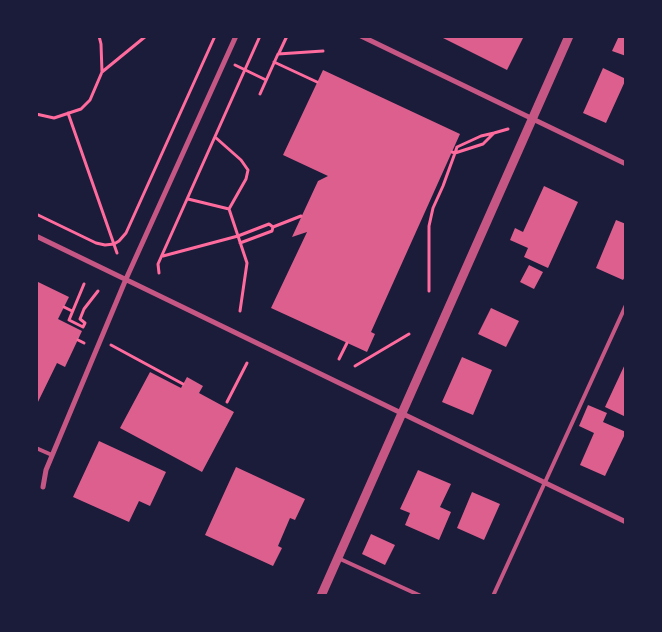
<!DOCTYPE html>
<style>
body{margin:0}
#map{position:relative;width:662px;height:632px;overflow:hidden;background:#1b1b3a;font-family:Lora,serif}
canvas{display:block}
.frame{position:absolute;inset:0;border:38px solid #1b1b3a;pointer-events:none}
</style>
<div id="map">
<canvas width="662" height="632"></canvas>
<div class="frame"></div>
</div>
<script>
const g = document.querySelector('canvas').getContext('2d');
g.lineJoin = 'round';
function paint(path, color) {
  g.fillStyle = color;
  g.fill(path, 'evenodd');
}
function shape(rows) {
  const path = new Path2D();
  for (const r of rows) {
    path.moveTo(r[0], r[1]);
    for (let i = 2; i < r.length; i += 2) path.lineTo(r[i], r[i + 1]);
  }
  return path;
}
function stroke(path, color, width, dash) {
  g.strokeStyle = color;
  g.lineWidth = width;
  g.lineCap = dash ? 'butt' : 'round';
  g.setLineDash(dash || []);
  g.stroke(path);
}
const building = shape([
 [439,36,524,36,507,70],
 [619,36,626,36,626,56,612,51],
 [603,68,626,79,606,123,583,113],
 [323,70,460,134,371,332,375,334,367,352,271,308,307,232,292,237,318,181,328,176,283,155],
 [544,186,578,202,548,268,524,257,528,248,510,240,515,228,523,232],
 [616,220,626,224,626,275,623,280,596,268],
 [529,265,543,272,534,289,520,282],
 [36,281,69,297,58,319,82,331,65,367,57,363,36,406],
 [491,308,519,321,506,347,478,334],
 [462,357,492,370,473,415,442,402],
 [626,362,626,417,605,407],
 [150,372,181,388,187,377,203,386,199,393,234,412,202,472,120,428],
 [588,405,607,413,603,422,626,432,605,476,580,465,594,433,579,426],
 [99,441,166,472,150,506,139,501,129,522,73,497],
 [236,467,305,499,295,520,290,518,278,546,282,548,273,566,205,535],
 [418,470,451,484,440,507,451,512,439,540,405,525,410,513,400,509],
 [472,492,500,504,484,540,457,528],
 [371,534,395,545,385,565,362,554]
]);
const path = shape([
 [99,36,101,44,102,72],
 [279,53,287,36],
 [274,62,317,82],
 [235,65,266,80],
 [260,94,278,54,323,51],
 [68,113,117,253],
 [36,114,54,118,81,109,90,100,102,72,146,36],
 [215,137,241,160,248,170,246,179,229,209,247,263,240,311],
 [452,152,455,153,483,144,494,133,508,129],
 [188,199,229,209],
 [36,214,96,243,105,245,114,244,119,241,126,233,215,36],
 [240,243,272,231,273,227,301,216],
 [163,256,238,236,269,224,273,227],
 [159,273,158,264,260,36],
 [84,284,69,320,83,327,85,323,80,319,84,309,98,291],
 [429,291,429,226,433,208,443,186,455,153,457,147,481,136,494,133],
 [64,307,72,311],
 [78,340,84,343],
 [111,345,183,384],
 [339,359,347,343],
 [355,366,409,334],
 [227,402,247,363]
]);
const service = shape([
 [36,448,52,455],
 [338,558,421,596],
 [493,596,626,305]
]);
const minor = shape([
 [361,36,626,164],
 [36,236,626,522],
 [43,487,46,470,126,279,236,36]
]);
const tertiary = shape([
 [321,596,569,36]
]);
paint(building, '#dd5f8e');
stroke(path, '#ff6b9d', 3);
stroke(service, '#c65784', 4);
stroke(minor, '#c65784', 5);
stroke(tertiary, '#c65784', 9);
</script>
